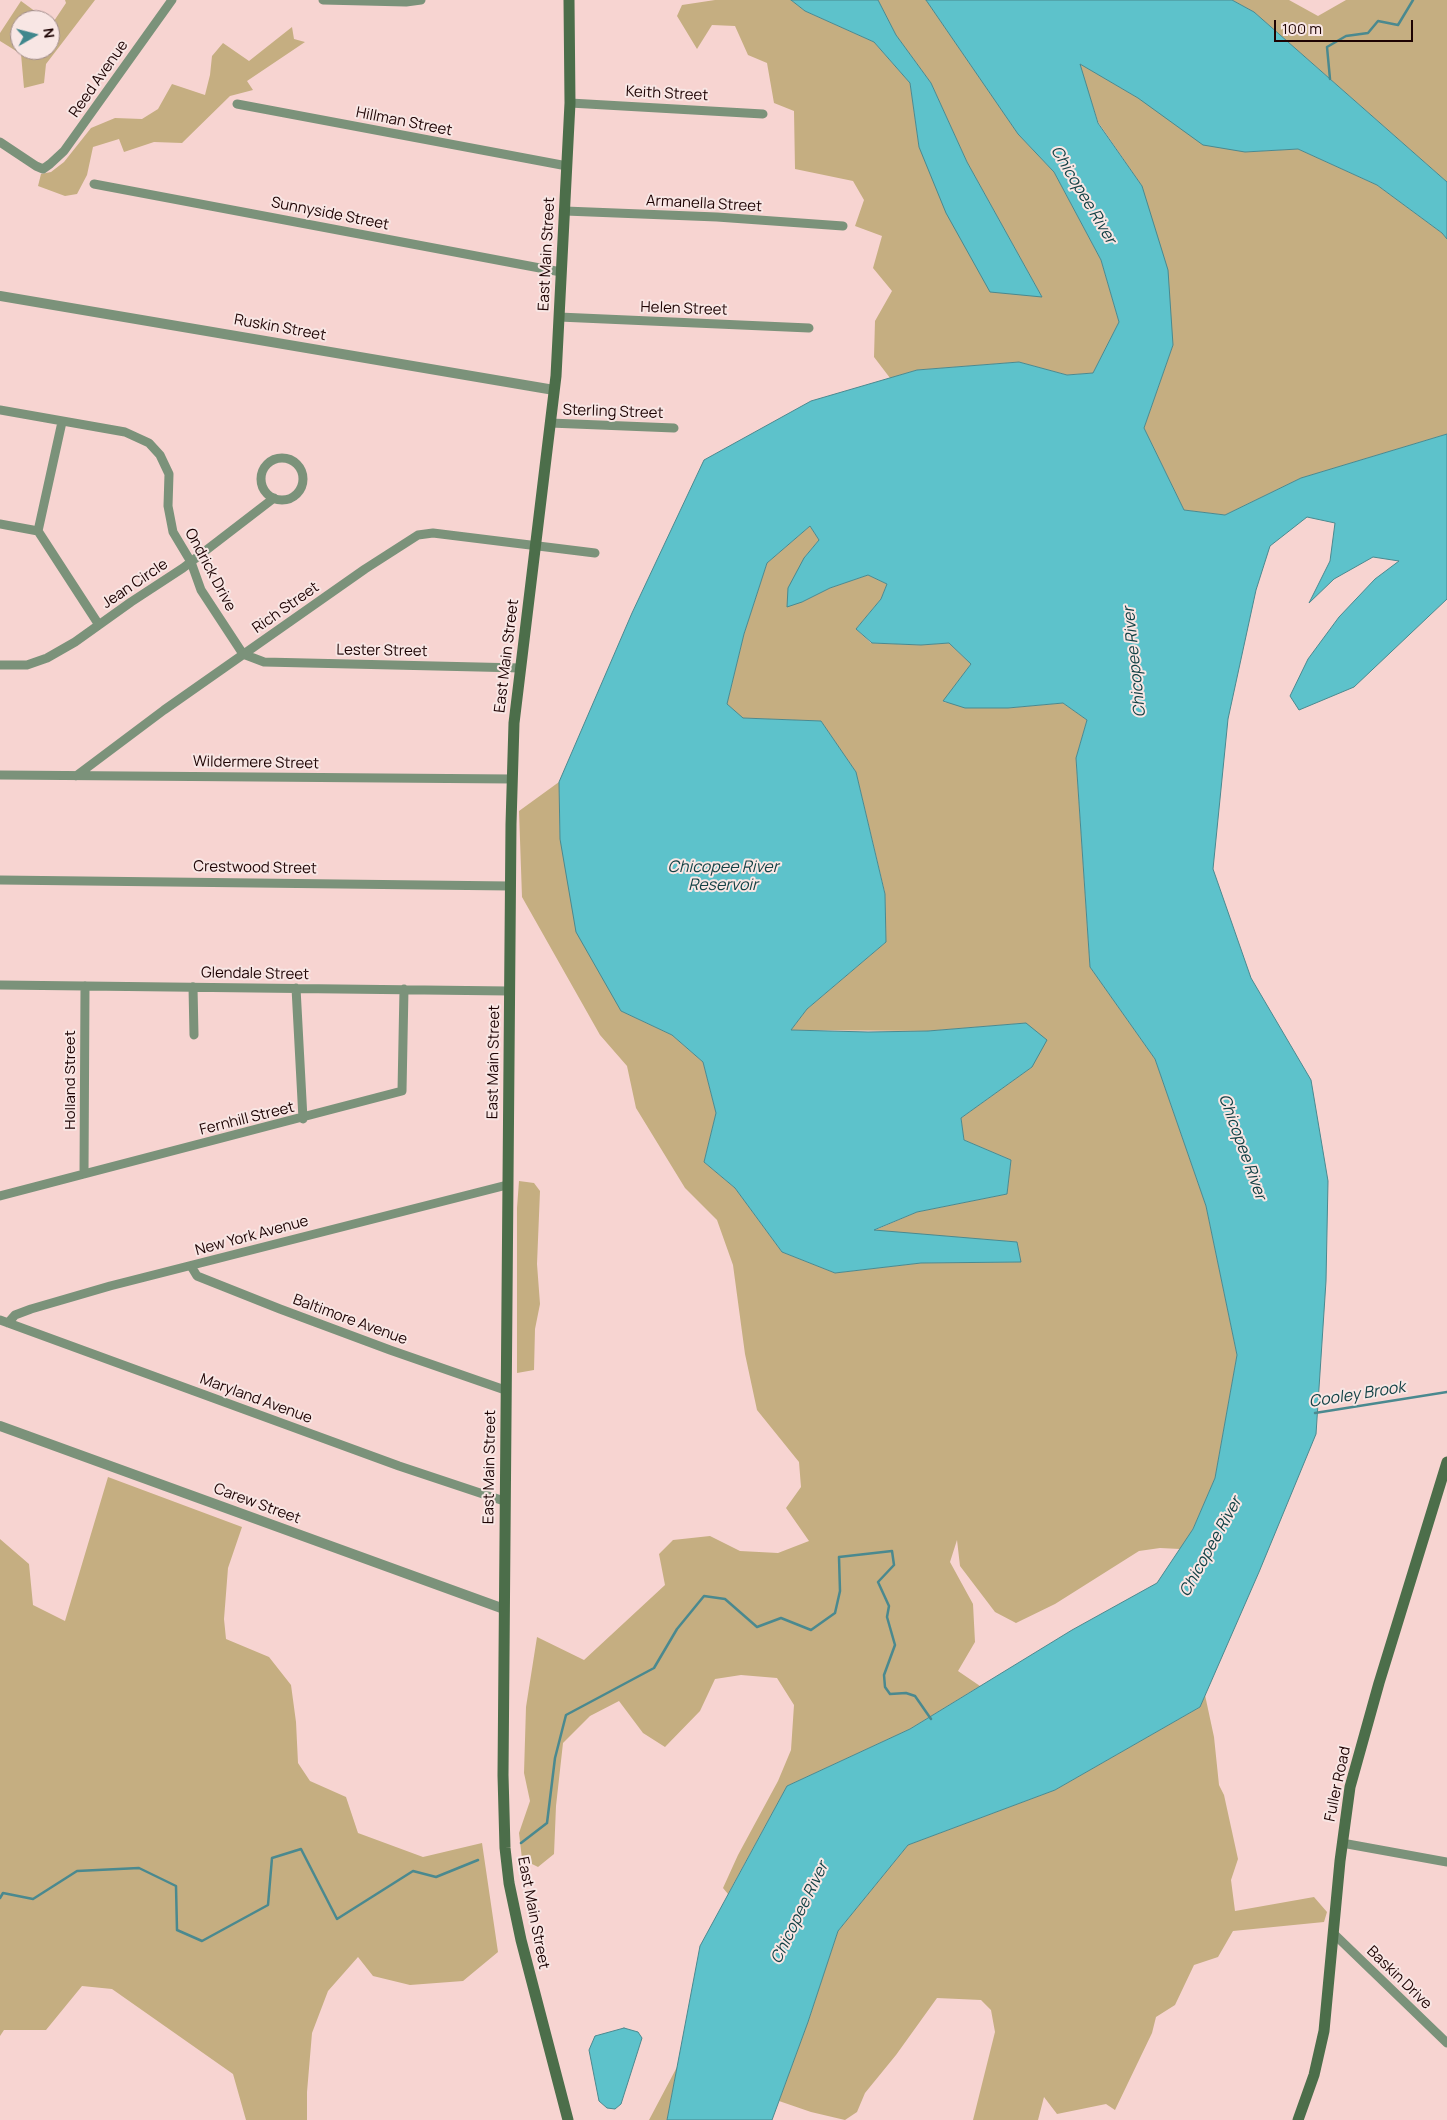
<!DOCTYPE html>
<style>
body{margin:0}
#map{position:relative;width:1447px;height:2120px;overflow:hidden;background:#f7d4d1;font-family:Manrope,sans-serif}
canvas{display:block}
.north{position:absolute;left:10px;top:10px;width:50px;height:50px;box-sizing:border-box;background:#f8e6e4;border:1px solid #a08b8a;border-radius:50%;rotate:82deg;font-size:14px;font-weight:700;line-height:20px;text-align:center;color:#1d0303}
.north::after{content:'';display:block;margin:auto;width:18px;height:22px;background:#3f878d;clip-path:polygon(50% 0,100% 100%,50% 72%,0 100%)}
.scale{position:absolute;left:1274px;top:20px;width:139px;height:22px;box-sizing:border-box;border:2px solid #1d0303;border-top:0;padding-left:6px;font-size:15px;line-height:18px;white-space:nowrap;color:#1d0303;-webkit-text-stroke:4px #f8e6e4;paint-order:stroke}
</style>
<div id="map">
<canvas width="1447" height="2120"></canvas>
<div class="north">N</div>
<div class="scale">100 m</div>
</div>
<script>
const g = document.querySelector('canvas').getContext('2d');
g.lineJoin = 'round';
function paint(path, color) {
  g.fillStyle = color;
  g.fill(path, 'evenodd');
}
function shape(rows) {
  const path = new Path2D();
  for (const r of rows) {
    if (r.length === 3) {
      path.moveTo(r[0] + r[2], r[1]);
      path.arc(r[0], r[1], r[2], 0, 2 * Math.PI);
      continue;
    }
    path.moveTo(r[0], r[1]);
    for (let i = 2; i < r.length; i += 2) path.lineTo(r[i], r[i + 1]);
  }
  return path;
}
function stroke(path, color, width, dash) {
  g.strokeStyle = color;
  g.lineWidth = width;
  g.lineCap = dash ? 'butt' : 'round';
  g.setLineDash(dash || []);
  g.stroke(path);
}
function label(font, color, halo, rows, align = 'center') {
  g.font = font + ' Manrope,sans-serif';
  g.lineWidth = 4;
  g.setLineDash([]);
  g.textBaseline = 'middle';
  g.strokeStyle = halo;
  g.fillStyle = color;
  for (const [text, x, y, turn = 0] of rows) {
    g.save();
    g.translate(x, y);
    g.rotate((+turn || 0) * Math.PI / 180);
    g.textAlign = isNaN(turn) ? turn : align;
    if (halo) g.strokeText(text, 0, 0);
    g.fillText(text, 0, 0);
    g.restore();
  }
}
const green = shape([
 [65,0,95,0,46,64,44,83,24,88,21,54,0,41,0,33,21,1,47,20,20,20,20,50,50,50,50,23,52,24,66,3],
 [715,0,791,0,805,11,874,42,910,83,919,147,1042,297,967,162,931,83,896,35,878,0,926,0,1018,134,1054,172,1101,260,1119,322,1093,373,1067,375,1019,362,917,370,890,378,874,357,875,321,892,291,873,268,882,236,855,226,864,200,853,181,795,169,794,111,774,103,767,63,748,55,735,26,712,25,697,49,677,16,682,5],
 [1232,0,1289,0,1318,16,1346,0,1447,0,1447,182,1254,12],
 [292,27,294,39,305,42,247,81,253,90,230,96,182,143,154,142,124,152,119,139,93,147,87,175,77,194,65,196,38,186,41,174,51,172,64,162,91,128,115,118,142,119,158,109,172,84,205,95,210,75,212,56,223,43,249,61],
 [1079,63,1138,98,1245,152,1298,149,1377,185,1442,233,1447,239,1447,434,1301,478,1225,515,1184,510,1144,428,1173,345,1142,186,1098,122],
 [810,526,819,540,804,558,802,602,830,588,868,575,887,584,881,599,856,629,871,643,921,645,949,643,971,664,943,702,1008,708,1063,703,1087,720,1076,758,1090,967,1155,1059,1206,1206,1237,1355,1215,1478,1193,1529,1180,1549,1160,1548,1139,1551,1055,1604,1016,1623,995,1612,960,1566,957,1540,950,1562,973,1604,975,1642,958,1671,980,1686,910,1729,787,1786,728,1894,723,1888,738,1855,778,1781,791,1750,794,1705,777,1678,741,1675,715,1679,700,1711,665,1747,643,1733,619,1701,590,1716,563,1743,556,1806,554,1854,538,1867,522,1859,519,1833,530,1801,524,1773,526,1707,537,1637,584,1660,665,1585,659,1554,673,1540,710,1536,740,1551,778,1553,809,1541,786,1508,801,1487,799,1462,757,1410,745,1354,733,1265,717,1220,685,1188,636,1108,627,1066,600,1035,522,897,519,811,559,782,560,839,621,1011,672,1035,703,1062,716,1113,704,1162,735,1188,782,1252,835,1273,921,1263,1020,1262,1017,1242,873,1231,917,1212,1007,1194,1011,1160,964,1140,961,1118,1032,1067,1026,1023,928,1031,791,1030,807,1009,886,942,885,893,856,772,821,721,742,718,727,704,744,634,767,563],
 [519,1181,534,1183,540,1191,537,1264,540,1304,535,1329,534,1370,517,1373,517,1208],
 [108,1477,242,1527,228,1568,224,1619,226,1639,269,1657,291,1685,296,1722,298,1763,310,1781,346,1797,358,1833,423,1857,482,1843,498,1952,463,1981,410,1985,373,1976,358,1957,328,1991,312,2033,307,2092,307,2120,246,2120,233,2074,112,1989,82,1986,46,2030,4,2030,0,2036,0,1539,29,1564,33,1605,65,1621],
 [1205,1695,1214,1737,1219,1785,1224,1795,1238,1859,1231,1880,1235,1911,1314,1897,1327,1912,1324,1922,1233,1931,1218,1957,1194,1965,1175,2005,1156,2017,1152,2033,1115,2110,1106,2104,1057,2114,1044,2097,1038,2120,973,2120,995,2032,991,2010,981,2000,937,1998,896,2055,865,2093,857,2112,845,2120,811,2112,779,2101,808,2022,838,1931,908,1845,1055,1790,1200,1707],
 [677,2067,667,2120,649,2120]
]);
const water = shape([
 [791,0,878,0,896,35,931,83,967,162,1042,297,990,292,946,213,919,147,910,83,874,42,805,11,791,0],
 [926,0,1232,0,1254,12,1447,182,1447,239,1442,233,1377,185,1298,149,1245,152,1203,145,1138,98,1080,64,1098,123,1142,186,1168,270,1173,345,1144,428,1184,510,1225,515,1301,478,1447,434,1447,599,1354,687,1299,710,1290,696,1308,659,1339,617,1375,579,1399,561,1373,557,1334,579,1309,603,1330,561,1335,523,1307,517,1270,546,1256,590,1228,719,1213,869,1251,978,1311,1080,1328,1181,1326,1281,1316,1434,1259,1572,1200,1707,1055,1790,908,1845,838,1931,808,2022,772,2120,667,2120,700,1946,787,1786,910,1729,1072,1630,1157,1583,1193,1529,1215,1478,1237,1355,1206,1206,1155,1059,1090,967,1076,758,1087,720,1063,703,1008,708,965,708,943,701,971,664,949,643,921,645,872,643,856,629,881,599,887,584,868,575,830,588,802,602,787,607,788,588,804,558,819,540,810,526,767,563,744,634,727,704,743,718,821,721,856,772,885,894,886,942,807,1009,791,1030,868,1032,928,1031,1026,1023,1047,1040,1032,1067,961,1118,964,1140,1011,1160,1007,1194,917,1212,874,1230,1017,1242,1021,1262,921,1263,835,1273,782,1252,735,1188,704,1162,716,1113,703,1062,672,1035,621,1011,576,932,560,839,559,782,632,613,704,460,811,401,917,370,1019,362,1067,375,1093,373,1119,322,1101,260,1054,172,1018,134,926,0],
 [624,2028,638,2032,642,2038,621,2104,615,2109,607,2108,599,2101,589,2050,595,2036,624,2028]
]);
const stream = shape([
 [1330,79,1327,47,1346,36,1368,33,1378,21,1398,25,1413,0],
 [1315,1413,1447,1392],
 [521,1843,547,1823,555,1758,566,1715,654,1668,677,1629,704,1596,725,1599,757,1627,781,1618,811,1630,835,1613,840,1591,839,1557,892,1551,894,1565,878,1582,889,1606,887,1617,895,1645,884,1675,885,1687,890,1694,906,1693,915,1696,931,1719],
 [0,1898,3,1893,33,1899,77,1871,139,1868,176,1886,177,1930,202,1941,268,1905,272,1858,301,1849,337,1919,413,1871,436,1877,478,1860]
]);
const minor = shape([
 [323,0,406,2,421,0],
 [570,103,763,114],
 [237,104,567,166],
 [0,142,36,166,43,169,50,164,64,151,172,0],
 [94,184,561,272],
 [565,211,717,217,843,226],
 [559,317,809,328],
 [0,410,125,432,149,443,160,455,169,474,168,506,173,532,191,562,201,590,243,654,264,662,521,668],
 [62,422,38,531,99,625],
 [550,423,674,428],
 [282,479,21],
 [0,524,38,531],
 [0,665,27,665,47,658,75,642,131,602,183,568,274,498],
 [0,775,512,779],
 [76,776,164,710,365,569,418,535,433,533,595,553],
 [0,880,510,886],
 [0,985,509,991],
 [193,987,194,1035],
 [296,988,303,1119],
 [84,1174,85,986],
 [0,1196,402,1091,404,989],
 [191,1266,197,1276,280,1309,390,1350,505,1390],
 [0,1320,399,1466,504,1501],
 [8,1323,15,1315,31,1309,110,1286,507,1185],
 [1342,1843,1447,1862],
 [1333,1933,1447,2043]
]);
const tertiary = shape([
 [0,296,554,390],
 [0,1426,504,1609]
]);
const secondary = shape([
 [568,2120,521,1940,509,1883,505,1848,503,1775,511,824,514,723,556,376,570,103,569,0],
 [1298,2120,1314,2075,1324,2031,1340,1861,1350,1787,1379,1683,1447,1462]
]);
const streetNames = [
 ["Reed Avenue",99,79,-55],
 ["Keith Street",667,94,3],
 ["Hillman Street",404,122,11],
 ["Armanella Street",704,204,3],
 ["Sunnyside Street",330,214,11],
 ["East Main Street",547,254,-87],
 ["Helen Street",684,309,2],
 ["Ruskin Street",280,328,10],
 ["Sterling Street",613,412,2],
 ["Ondrick Drive",210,570,62],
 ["Jean Circle",135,584,-34],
 ["Rich Street",286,608,-35],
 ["Lester Street",382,651,1],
 ["East Main Street",507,656,-83],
 ["Wildermere Street",256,763,1],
 ["Crestwood Street",255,868,1],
 ["Glendale Street",255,974,1],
 ["East Main Street",494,1062,-89],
 ["Holland Street",71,1080,-90],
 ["Fernhill Street",247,1119,-14],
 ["New York Avenue",252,1236,-15],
 ["Baltimore Avenue",350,1320,20],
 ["Maryland Avenue",256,1399,20],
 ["East Main Street",490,1467,-89],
 ["Carew Street",257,1504,20],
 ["Fuller Road",1338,1784,-78],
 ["East Main Street",533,1913,79],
 ["Baskin Drive",1399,1978,44]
];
const waterNames = [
 ["Chicopee River",1083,195,59],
 ["Chicopee River",1135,662,-96],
 ["Chicopee River",723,868],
 ["Reservoir",723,886],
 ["Chicopee River",1242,1147,70],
 ["Cooley Brook",1357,1395,-9],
 ["Chicopee River",1211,1547,-61],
 ["Chicopee River",800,1913,-64]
];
paint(green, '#c5ae81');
paint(water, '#5dc2cb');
stroke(water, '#4a898f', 1);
stroke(stream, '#4a898f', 2.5);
stroke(minor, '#7b927a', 9);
stroke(tertiary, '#7b927a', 10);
stroke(secondary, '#4c6e4a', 11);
label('15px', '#1d0303', '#f8e6e4', streetNames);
label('italic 16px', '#124145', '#f8e6e4', waterNames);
</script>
